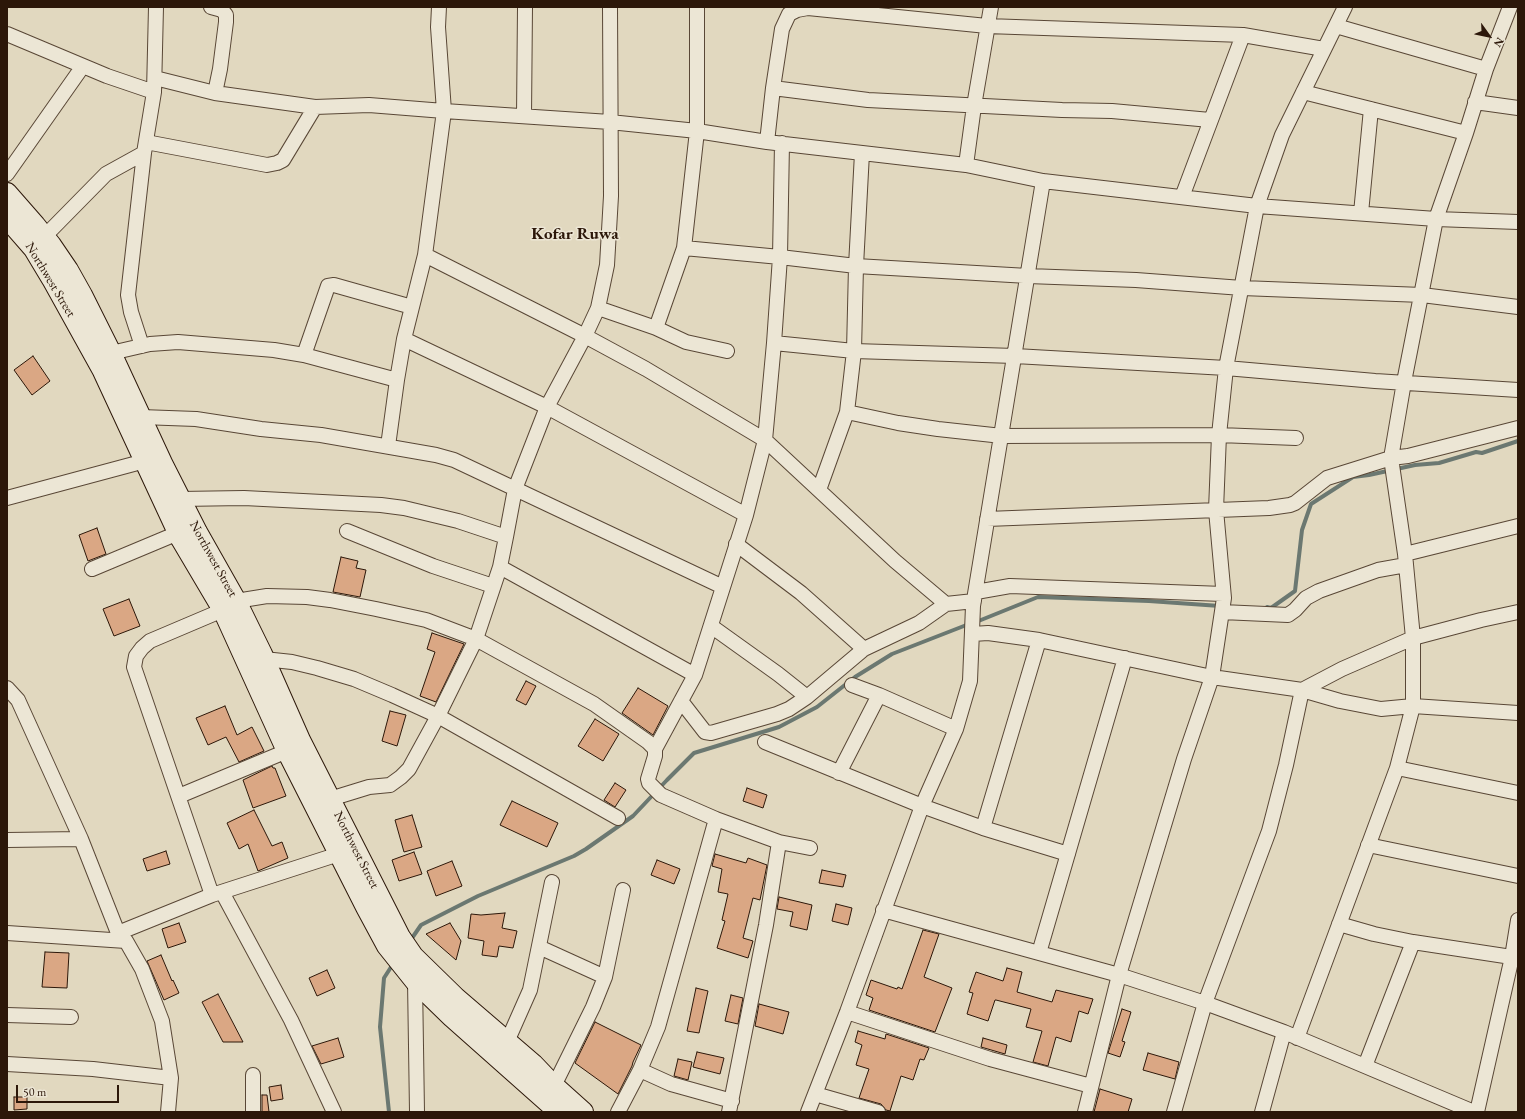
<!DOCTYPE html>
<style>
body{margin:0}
#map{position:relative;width:1525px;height:1119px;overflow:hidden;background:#e1d8bf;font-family:"EB Garamond",serif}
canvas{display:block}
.frame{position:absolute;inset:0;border:8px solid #2c1709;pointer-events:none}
.north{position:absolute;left:1469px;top:16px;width:40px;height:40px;-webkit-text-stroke:3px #ece6d5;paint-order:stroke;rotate:123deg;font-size:11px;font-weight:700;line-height:16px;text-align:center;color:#2c1709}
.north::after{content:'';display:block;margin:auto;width:14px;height:18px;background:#2c1709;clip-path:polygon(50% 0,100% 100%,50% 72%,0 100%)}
.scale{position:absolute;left:16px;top:1085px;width:103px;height:18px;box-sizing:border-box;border:2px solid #2c1709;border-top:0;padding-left:5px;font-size:12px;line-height:14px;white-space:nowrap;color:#2c1709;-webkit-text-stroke:3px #ece6d5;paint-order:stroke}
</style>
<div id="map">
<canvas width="1525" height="1119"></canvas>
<div class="frame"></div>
<div class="north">N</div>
<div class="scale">50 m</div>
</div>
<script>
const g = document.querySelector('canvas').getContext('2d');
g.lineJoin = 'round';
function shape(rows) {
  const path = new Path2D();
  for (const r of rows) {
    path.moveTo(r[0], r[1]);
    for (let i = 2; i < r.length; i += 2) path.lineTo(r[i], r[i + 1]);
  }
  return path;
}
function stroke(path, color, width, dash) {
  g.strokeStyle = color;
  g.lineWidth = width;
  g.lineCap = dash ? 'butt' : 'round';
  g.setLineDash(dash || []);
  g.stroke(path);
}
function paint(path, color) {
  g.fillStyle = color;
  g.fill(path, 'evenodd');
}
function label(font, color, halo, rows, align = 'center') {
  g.font = font + ' "EB Garamond",serif';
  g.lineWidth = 3;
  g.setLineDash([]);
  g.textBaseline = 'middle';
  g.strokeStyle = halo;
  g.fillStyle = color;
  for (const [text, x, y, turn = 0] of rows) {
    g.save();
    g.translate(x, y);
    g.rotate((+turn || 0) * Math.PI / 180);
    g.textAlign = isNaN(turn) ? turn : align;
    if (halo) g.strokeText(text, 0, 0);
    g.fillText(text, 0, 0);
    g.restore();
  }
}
const stream = shape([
 [1267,607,1271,608,1295,591,1302,530,1311,504,1353,477,1369,475,1415,465,1439,463,1476,452,1482,453,1518,441],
 [976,622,1038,597,1149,601,1220,606],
 [410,941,421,925,478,896,574,856,586,849,633,816,667,780,694,753,779,727,817,707,855,677,892,654,969,624],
 [389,1112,380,1027,384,978,393,964]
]);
const building = shape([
 [33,356,50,381,32,395,14,370,33,356],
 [97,528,106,554,88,561,79,535,97,528],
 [341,557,358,561,356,568,366,570,360,597,333,592,341,557],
 [129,599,140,626,114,636,103,609,129,599],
 [432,633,464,644,436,702,420,696,435,652,427,649,432,633],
 [526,681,536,686,526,705,516,700,526,681],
 [638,688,668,706,653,735,622,713,638,688],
 [225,706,237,735,252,727,264,751,239,762,226,737,208,745,196,718,225,706],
 [390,711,406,715,397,746,382,741,390,711],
 [595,719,619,734,603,761,578,746,595,719],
 [272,766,273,768,275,768,286,796,253,808,243,780,272,766],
 [615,783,626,790,615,807,604,800,615,783],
 [747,788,767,795,763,808,743,801,747,788],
 [512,801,558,823,547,847,500,825,512,801],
 [254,810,272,846,282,842,288,858,258,871,248,844,239,849,227,823,254,810],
 [412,815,422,847,404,852,395,820,412,815],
 [166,851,170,864,147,871,143,859,166,851],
 [414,852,422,874,399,881,392,860,414,852],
 [715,854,746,863,748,858,767,865,760,900,753,898,743,938,753,941,748,958,717,948,725,921,722,920,728,894,718,892,722,869,712,866,715,854],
 [657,860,680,869,674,884,651,875,657,860],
 [452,861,462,886,436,896,427,871,452,861],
 [822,870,846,875,843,887,819,883,822,870],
 [779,897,812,905,807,930,790,926,793,912,777,909,779,897],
 [836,904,852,908,848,925,832,921,836,904],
 [505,913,502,928,517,931,513,948,499,946,497,957,482,955,484,941,468,938,471,914,481,915,505,913],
 [179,923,186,942,168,948,162,929,179,923],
 [450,923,461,941,456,960,426,934,450,923],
 [923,930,939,934,924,977,952,988,935,1032,869,1010,873,998,866,995,871,980,897,989,898,987,902,989,923,930],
 [45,952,69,953,67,988,42,987,45,952],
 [161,955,172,981,173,980,179,993,164,1000,147,961,161,955],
 [1007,968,1022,972,1017,992,1052,1002,1056,990,1093,999,1088,1014,1079,1011,1071,1042,1056,1037,1048,1066,1033,1062,1042,1031,1026,1027,1031,1009,996,1000,995,1000,988,1021,967,1014,973,993,969,992,976,972,1003,981,1007,968],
 [327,970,335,988,317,996,309,978,327,970],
 [696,988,708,991,699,1033,687,1031,696,988],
 [218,994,243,1042,223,1042,202,1002,218,994],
 [731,995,743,998,738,1024,725,1021,731,995],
 [759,1004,789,1012,783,1034,755,1026,759,1004],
 [1122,1009,1131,1012,1122,1041,1125,1042,1120,1057,1108,1053,1122,1009],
 [595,1022,641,1045,633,1062,632,1066,618,1094,575,1063,595,1022],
 [858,1031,885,1039,886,1034,929,1048,924,1060,920,1059,913,1080,901,1076,890,1111,886,1110,881,1104,859,1098,869,1069,856,1065,862,1045,855,1042,858,1031],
 [338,1038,344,1057,321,1064,312,1046,338,1038],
 [983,1038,1007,1045,1005,1054,981,1047,983,1038],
 [697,1052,724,1058,720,1074,693,1067,697,1052],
 [1148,1053,1179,1062,1175,1079,1143,1070,1148,1053],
 [678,1059,692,1062,688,1080,674,1076,678,1059],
 [281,1085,283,1099,271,1101,269,1087,281,1085],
 [1100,1089,1132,1099,1128,1112,1094,1112,1100,1089],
 [262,1095,267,1095,269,1112,262,1112,262,1095],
 [14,1097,27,1097,27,1109,14,1110,14,1097]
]);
const street = shape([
 [211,7,222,10,226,15,226,22,220,69,215,93],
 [697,7,697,131,684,248,656,328,686,342,727,351],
 [1336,26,1486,69],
 [7,34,107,76,154,92],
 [155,78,215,93,315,107,369,105,444,111,610,122,697,131,767,142,966,165,1043,181,1257,206,1436,219,1518,222],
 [773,88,868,100,1062,110,1112,111,1210,120],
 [1303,92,1466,133],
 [1475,102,1518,108],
 [524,116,525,7],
 [146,142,267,165,277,163,283,160,315,107],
 [767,142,773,88,782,29,789,14,797,10,808,8,987,26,1243,35,1324,49],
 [966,165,974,106,991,7],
 [7,174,83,66],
 [1182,197,1243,35],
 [1361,213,1371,109],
 [44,237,106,174,144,153],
 [684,248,780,257,856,266,1028,276,1136,280,1242,288,1422,295,1518,307],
 [425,255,585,336,646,369,765,440,895,561,946,604,974,601],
 [598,308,656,328],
 [404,339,547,407,746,515],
 [774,343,854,351,1015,356,1226,368,1375,381,1518,390],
 [142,346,131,312,128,295,144,153,154,92,156,7],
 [111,353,150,344,178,342,274,350,304,355,397,380,404,339,425,255,444,111,438,27,439,7],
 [304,355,328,286,334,285,412,307],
 [847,412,898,423,938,429,1002,436,1219,435,1296,438],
 [141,417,196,419,261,429,321,435,436,455,454,460,723,587],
 [388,446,397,380],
 [819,490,847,412,854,351,856,266,862,153],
 [7,498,145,461],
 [180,499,244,498,381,505,404,508,458,521,506,537],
 [987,519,1269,508,1290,505,1295,503,1327,478,1391,458,1408,456,1518,428],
 [347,531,433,566,493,586],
 [736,544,801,593,864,649],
 [1405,554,1518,526],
 [500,567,695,675],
 [92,569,178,533],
 [976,592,1010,586,1223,594],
 [236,601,267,596,307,597,330,600,376,609,426,620,476,639,594,704,648,742,655,749,655,756,648,779,649,783,661,795,716,819,779,842,810,848],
 [1222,612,1288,615,1295,610,1306,598,1319,591,1378,570,1406,565],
 [711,626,778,674,807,697],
 [973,634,988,633,1039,640,1212,677,1302,690,1340,701,1381,709,1413,706,1518,713],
 [264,659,292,662,317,668,354,679,392,695,438,716,618,818],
 [852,685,879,695,956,729],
 [7,688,18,700,81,839,118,933,126,941,142,969,162,1021,171,1078,168,1112],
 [1302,690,1342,669,1413,638,1481,620,1518,612],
 [681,701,705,732,711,733,777,714,789,709,807,697,864,649,919,623,946,604],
 [765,742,922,806,983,828,1068,854],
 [655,749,695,675,746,515,765,440,774,343,780,257,782,143],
 [1397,768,1518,793],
 [839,773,879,695],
 [179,796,287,751],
 [330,799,369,787,390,785,401,777,409,769,438,716,476,639,500,567,506,537,515,489,547,407,585,336,598,308,607,265,611,196,610,7],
 [983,828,1039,640],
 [7,840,81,839],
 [1368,845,1518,876],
 [222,892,291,1020,334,1112],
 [212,895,134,667,136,656,142,648,150,641,223,610],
 [883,910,1119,975,1205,1003,1284,1032,1474,1112],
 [1339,924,1374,934,1413,942,1518,958],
 [7,933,126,941],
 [118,933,212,895,339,854],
 [539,947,605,977],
 [1039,953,1125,658],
 [415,981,417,1112],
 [847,1012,990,1059,1091,1086],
 [7,1015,71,1017],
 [1297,1038,1397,768,1413,706,1413,638,1405,554,1391,458,1404,382,1436,219,1466,133,1486,69,1510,7],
 [507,1042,530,990,552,882],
 [7,1064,93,1069,171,1078],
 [1365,1066,1413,942],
 [640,1070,671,1084,732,1101],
 [554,1086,593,1007,605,977,623,890],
 [815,1094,878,1112],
 [253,1112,253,1075],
 [618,1112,640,1070,658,1027,716,819],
 [729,1112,766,925,779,842],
 [808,1112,847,1012,922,806,956,729,970,681,973,606,1043,181],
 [1085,1112,1119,975,1184,759,1212,677,1224,598,1216,510,1219,435,1226,368,1257,206,1282,135,1345,7],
 [1174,1112,1205,1003,1269,831,1286,765,1302,690],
 [1262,1112,1284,1032],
 [1477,1112,1512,957,1518,920]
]);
const secondary = shape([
 [7,193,35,225,51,245,68,270,82,295,111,353,162,463,197,532,236,601,262,654,300,740,400,937,413,956,455,997,533,1064,554,1086,583,1112],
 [7,218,34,249,52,279,103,371,181,539,223,610,287,751,366,907,387,946,415,981,452,1017,559,1112]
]);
const streetNames = [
 ["Northwest Street",50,280,59],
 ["Northwest Street",213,559,61],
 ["Northwest Street",356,850,63]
];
const districtNames = [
 ["Kofar Ruwa",575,234]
];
stroke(stream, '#6b7871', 4);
paint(building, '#daa784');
stroke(building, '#2c1709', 1);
stroke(street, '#594736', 16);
stroke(secondary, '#2c1709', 22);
stroke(street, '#ece6d5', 14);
stroke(secondary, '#ece6d5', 20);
label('13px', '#2c1709', '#ece6d5', streetNames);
label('bold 17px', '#2c1709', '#ece6d5', districtNames);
</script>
